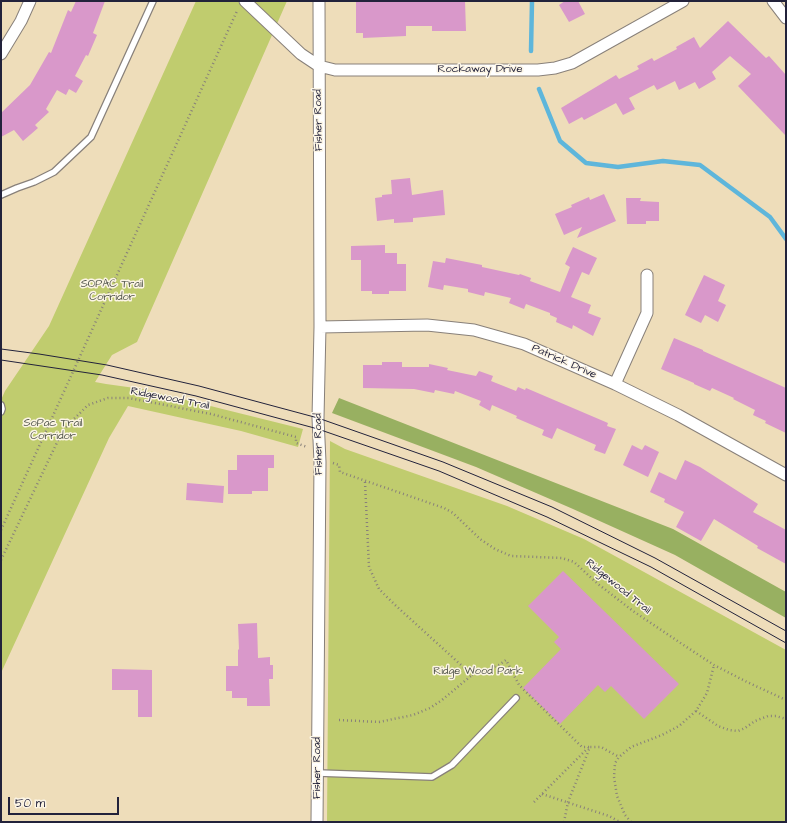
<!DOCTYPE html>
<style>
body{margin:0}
#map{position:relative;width:787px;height:823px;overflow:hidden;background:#eeddba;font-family:"Architects Daughter",sans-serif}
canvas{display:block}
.frame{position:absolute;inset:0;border:2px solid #22223b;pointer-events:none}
.scale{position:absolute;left:8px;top:797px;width:111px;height:18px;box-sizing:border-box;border:2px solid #22223b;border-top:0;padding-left:5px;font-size:12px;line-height:14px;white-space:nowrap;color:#22223b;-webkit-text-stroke:3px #fcf5e5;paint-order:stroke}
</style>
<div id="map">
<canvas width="787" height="823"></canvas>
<div class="frame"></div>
<div class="scale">50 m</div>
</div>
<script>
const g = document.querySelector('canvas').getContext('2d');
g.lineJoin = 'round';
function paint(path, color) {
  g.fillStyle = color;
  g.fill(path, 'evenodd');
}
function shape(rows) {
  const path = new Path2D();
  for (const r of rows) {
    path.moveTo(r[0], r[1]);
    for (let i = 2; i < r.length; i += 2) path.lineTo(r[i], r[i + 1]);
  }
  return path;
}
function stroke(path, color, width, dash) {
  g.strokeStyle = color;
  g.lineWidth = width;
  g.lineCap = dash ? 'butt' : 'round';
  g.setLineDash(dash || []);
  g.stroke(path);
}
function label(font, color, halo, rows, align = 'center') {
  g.font = font + ' "Architects Daughter",sans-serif';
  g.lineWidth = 3;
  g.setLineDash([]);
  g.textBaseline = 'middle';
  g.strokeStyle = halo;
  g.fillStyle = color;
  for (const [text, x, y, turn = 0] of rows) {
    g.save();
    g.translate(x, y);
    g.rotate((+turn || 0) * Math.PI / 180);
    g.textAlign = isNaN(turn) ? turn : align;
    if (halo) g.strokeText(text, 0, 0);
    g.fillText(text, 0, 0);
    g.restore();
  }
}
const green = shape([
 [196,1,287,1,137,342,112,355,95,382,106,384,142,389,303,429,298,447,241,431,128,406,109,438,1,673,1,400,5,391,49,326],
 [330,441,345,449,507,506,584,539,786,650,786,822,327,822]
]);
const forest = shape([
 [339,398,673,529,786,592,786,618,675,555,573,509,476,467,332,413]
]);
const stream = shape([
 [531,51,532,1],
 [539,89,560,141,586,163,618,167,663,161,700,165,770,217,786,239]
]);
const building = shape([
 [76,1,105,1,93,33,97,35,88,56,86,55,75,76,83,81,76,93,69,89,66,95,57,90,46,109,49,112,35,125,38,128,23,141,14,130,1,137,1,113,30,85,49,52,51,53,68,10,71,12],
 [356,1,465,1,466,31,432,31,432,26,406,26,406,36,363,38,363,33,356,33],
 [565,1,578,1,585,14,569,22,559,5],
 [728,21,766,58,769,56,786,75,786,136,738,86,751,74,730,56,712,72,716,79,699,89,695,82,679,90,675,81,657,90,654,85,629,98,635,109,623,115,616,103,584,120,582,117,569,124,561,108,616,75,619,79,639,69,637,66,652,58,654,61,677,49,676,47,694,37,700,48],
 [410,178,412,195,443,190,445,215,413,218,413,222,394,223,394,219,377,221,375,198,382,197,382,195,392,194,391,180],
 [604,194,616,221,577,238,582,227,564,235,555,214,572,207,571,205,589,197,590,200],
 [626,198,641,198,640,201,659,202,659,221,646,221,646,224,627,224],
 [385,245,385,253,397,253,397,264,406,264,406,291,389,291,389,294,372,294,372,291,361,291,361,260,351,260,351,246],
 [573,247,597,258,589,275,582,272,571,297,591,305,588,313,601,318,593,336,573,325,572,329,556,322,557,318,550,315,550,313,526,304,524,309,509,303,511,298,485,292,484,296,468,292,468,289,444,285,443,290,428,287,433,261,445,263,446,258,482,265,482,267,519,275,520,274,531,278,530,281,560,292,570,267,565,264],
 [704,275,725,285,718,301,726,305,718,322,705,315,701,323,685,315],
 [674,338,703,350,703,351,786,388,786,433,765,423,766,421,753,415,755,410,733,399,734,398,712,388,710,391,694,384,694,383,661,369],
 [382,362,402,362,402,367,429,367,429,364,448,368,447,370,476,376,479,371,493,376,491,381,516,391,518,387,525,390,526,388,608,423,607,426,616,429,605,454,594,450,596,445,557,428,552,439,542,435,544,430,516,418,517,416,492,405,490,411,479,405,481,401,455,391,454,394,435,390,434,393,414,389,363,388,363,365,382,365],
 [632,445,642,450,645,445,659,452,648,477,623,465],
 [237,455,274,455,274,468,268,468,268,491,252,491,252,494,228,494,228,470,237,470],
 [685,460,700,467,758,504,753,512,786,530,786,564,757,548,758,546,714,519,701,541,676,527,684,512,664,502,665,499,650,492,659,472,676,480],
 [187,483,224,486,223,503,186,500],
 [563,571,679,684,644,719,611,686,605,692,598,685,560,724,523,688,561,649,554,642,559,637,528,606],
 [257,623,258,658,270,657,270,665,273,665,273,679,269,679,270,706,247,706,247,698,232,698,232,691,226,691,226,666,238,666,238,649,239,650,238,624],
 [112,669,152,670,152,717,138,717,138,690,112,690]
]);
const path = shape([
 [333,463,339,465,340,472,444,508,453,513,480,539,495,549,511,556,562,558,574,562,598,584,633,611,682,644,714,665,747,682,786,700],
 [365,482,369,567,379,589,394,604,472,675,499,665,506,660,519,685,582,747,590,747],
 [1,530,237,11],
 [1,560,63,430,88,405,108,398,129,398,211,414,296,437,296,443,307,447],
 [696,711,718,726,729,730,738,731,745,728,755,721,768,716,776,716,786,719],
 [339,720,379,722,413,715,430,708,442,700,472,675],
 [542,794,609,816,620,822],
 [534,802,588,748],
 [564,822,568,802,590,747,601,747,619,757],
 [631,822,625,815,617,796,614,777,615,763,619,757,631,747,662,735,679,726,696,711,707,693,714,665]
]);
const lane = shape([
 [1,195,17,188,34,182,54,172,91,137,153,1],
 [1,405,2,409,1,412],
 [318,773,432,777,452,765,516,698]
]);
const street = shape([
 [245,1,301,54,319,66,335,70,538,70,555,68,572,63,683,1],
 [773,1,786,18],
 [1,54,21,21,30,1],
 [320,327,427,325,474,330,524,344,615,384,678,415,786,475],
 [615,384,647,313,647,275],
 [317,822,320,462,318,418,320,327,319,1]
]);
const tram = shape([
 [1,349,39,354,107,365,199,386,318,418,443,462,552,507,655,558,786,631],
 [1,360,102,375,196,396,318,429,439,471,547,517,651,567,786,643]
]);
const streetNames = [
 ["Rockaway Drive",480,70],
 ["Fisher Road",319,120,-91],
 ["Patrick Drive",564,362,24],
 ["Ridgewood Trail",170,399,11],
 ["Fisher Road",319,444,-91],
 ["Ridgewood Trail",618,587,39],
 ["Fisher Road",318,768,-90]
];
const parkNames = [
 ["SOPAC Trail",112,285],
 ["Corridor",112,298],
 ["SoPac Trail",53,424],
 ["Corridor",53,437],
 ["Ridge Wood Park",478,672]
];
paint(green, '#c0cc6e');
paint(forest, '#98b061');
stroke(stream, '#5eb6db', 4.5);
paint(building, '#d998ca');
stroke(lane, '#88807a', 8);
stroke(street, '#88807a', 13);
stroke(path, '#88807a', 2.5, [1, 3]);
stroke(lane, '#fff', 5.5);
stroke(street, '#fff', 11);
stroke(tram, '#22223b', 1);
label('11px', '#22223b', '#fcf5e5', streetNames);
label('11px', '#51554a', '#fcf5e5', parkNames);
</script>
